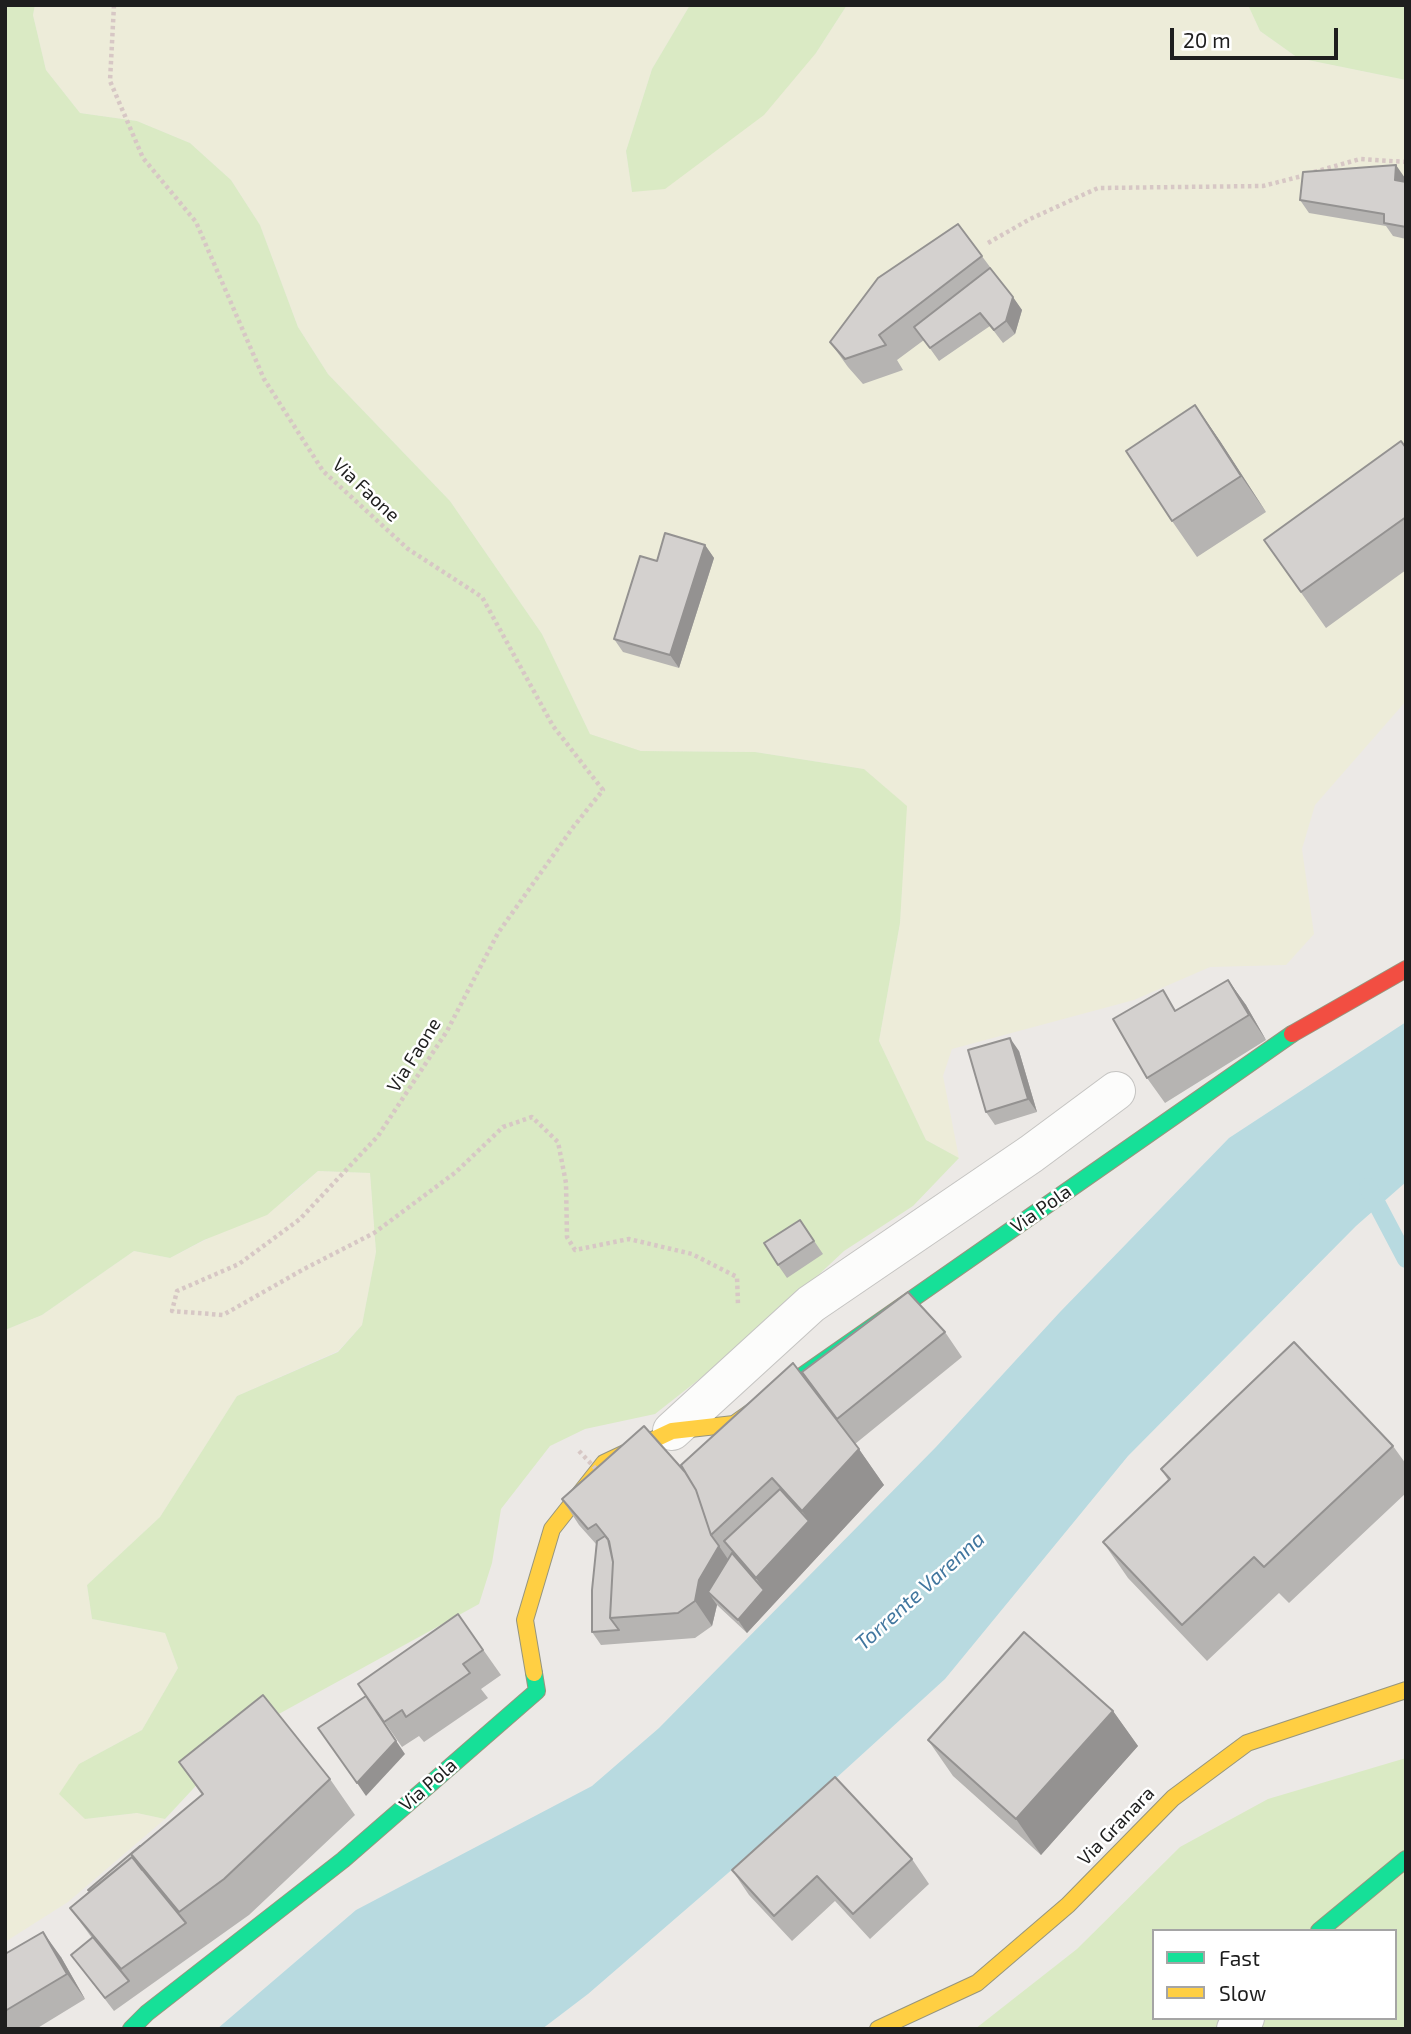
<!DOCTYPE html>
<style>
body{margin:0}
#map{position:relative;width:1411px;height:2034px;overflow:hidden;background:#ece9e6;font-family:"Exo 2",sans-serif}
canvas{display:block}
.frame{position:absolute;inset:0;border:7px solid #1e1e1e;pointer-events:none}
.legend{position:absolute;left:1152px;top:1929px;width:245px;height:91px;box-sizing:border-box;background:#fff;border:2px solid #a5a5a5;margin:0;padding:9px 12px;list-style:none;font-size:21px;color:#1e1e1e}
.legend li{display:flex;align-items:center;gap:14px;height:35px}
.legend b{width:35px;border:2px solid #a5a5a5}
.scale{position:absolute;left:1170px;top:28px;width:168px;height:32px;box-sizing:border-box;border:4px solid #1e1e1e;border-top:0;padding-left:9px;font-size:21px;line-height:24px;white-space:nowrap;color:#1e1e1e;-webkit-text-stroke:5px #fff;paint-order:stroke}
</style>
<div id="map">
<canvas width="1411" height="2034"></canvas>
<div class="frame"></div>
<ul class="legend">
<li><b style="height:9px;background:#16e098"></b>Fast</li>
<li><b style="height:9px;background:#ffcf43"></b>Slow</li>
</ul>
<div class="scale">20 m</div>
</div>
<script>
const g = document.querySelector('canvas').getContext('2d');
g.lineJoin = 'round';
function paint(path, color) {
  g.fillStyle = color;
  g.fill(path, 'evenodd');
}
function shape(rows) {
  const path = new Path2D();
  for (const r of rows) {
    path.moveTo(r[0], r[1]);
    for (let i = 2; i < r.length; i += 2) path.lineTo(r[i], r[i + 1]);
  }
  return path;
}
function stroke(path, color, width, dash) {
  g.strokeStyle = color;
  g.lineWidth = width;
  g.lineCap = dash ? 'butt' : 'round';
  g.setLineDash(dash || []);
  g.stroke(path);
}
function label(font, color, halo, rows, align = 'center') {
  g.font = font + ' "Exo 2",sans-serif';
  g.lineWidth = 5;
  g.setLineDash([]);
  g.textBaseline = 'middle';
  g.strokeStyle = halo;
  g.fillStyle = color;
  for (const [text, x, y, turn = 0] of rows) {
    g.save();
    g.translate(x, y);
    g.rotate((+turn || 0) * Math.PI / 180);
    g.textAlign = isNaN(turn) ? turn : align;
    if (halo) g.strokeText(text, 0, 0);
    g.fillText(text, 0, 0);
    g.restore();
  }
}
const farmland = shape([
 [35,5,690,5,652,69,626,151,632,192,816,53,847,5,1248,5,1260,31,1298,58,1406,80,1406,701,1315,805,1302,849,1314,934,1286,965,1210,967,1134,1000,952,1049,943,1076,959,1158,926,1140,879,1041,900,923,906,806,864,769,755,752,641,751,590,734,542,634,450,501,328,374,298,327,260,225,231,180,190,143,137,121,80,113,46,70,33,15],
 [318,1171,370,1173,376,1252,362,1325,338,1351,237,1396,160,1517,87,1585,92,1619,165,1633,178,1668,142,1730,79,1764,85,1819,137,1813,165,1819,68,1902,5,1942,5,1330,42,1315,134,1251,170,1258,289,1197]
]);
const grass = shape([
 [5,5,35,5,33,15,46,70,80,113,137,121,190,143,231,180,260,225,298,327,328,374,450,501,542,634,590,734,641,751,755,752,864,769,907,806,900,923,879,1041,926,1140,959,1158,913,1206,844,1251,749,1340,655,1414,585,1429,550,1446,501,1509,492,1563,479,1604,246,1732,165,1819,137,1813,85,1819,59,1794,79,1764,142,1730,178,1668,165,1633,92,1619,87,1585,160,1517,237,1396,338,1352,362,1325,376,1252,370,1173,318,1171,267,1215,204,1240,170,1258,134,1251,42,1315,5,1330],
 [690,5,847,5,816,53,764,115,665,189,632,192,626,151,652,69],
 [1248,5,1406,5,1406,80,1298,58,1260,31],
 [1406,1758,1406,2029,975,2029,1077,1949,1180,1847,1268,1799],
 [1154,1931,1395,1931,1395,2018,1154,2018]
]);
const water = shape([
 [1406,1022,1406,1182,1356,1226,1128,1456,945,1679,801,1810,588,1994,542,2029,217,2029,356,1910,592,1786,659,1728,936,1447,1060,1312,1229,1138]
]);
const stream = shape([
 [1368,1187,1406,1259]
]);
const path = shape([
 [114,5,110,81,143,158,196,222,264,379,323,471,408,549,482,597,553,726,603,790,574,826,498,933,447,1031,378,1136,300,1219,239,1264,177,1291,172,1311,223,1315,304,1269,374,1233,456,1172,503,1127,532,1117,558,1142,566,1183,567,1237,575,1250,629,1239,692,1254,737,1277,738,1304],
 [1314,172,1360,159,1406,162],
 [988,243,1030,219,1098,188,1263,186,1306,175]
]);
const street = shape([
 [672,1431,811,1304,1031,1154,1116,1091],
 [1236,2029,1245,2018]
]);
const fast = shape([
 [789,1385,1292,1034],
 [1319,1931,1406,1859],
 [131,2029,147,2013,343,1860,537,1691,534,1673]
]);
const slow = shape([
 [534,1673,525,1620,552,1529,604,1463,672,1431,734,1424,789,1385],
 [878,2029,977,1983,1068,1905,1173,1798,1247,1743,1406,1690]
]);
const jam = shape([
 [1292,1034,1406,969]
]);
const pathBridge = shape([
 [579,1451,598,1471]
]);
const wall = shape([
 [1405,178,1406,239,1393,236,1386,226,1309,213,1300,200],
 [958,224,1022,310,1015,334,1003,343,990,326,939,361,924,340,897,360,903,370,863,384,848,367,830,342],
 [1195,405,1220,441,1266,512,1197,557,1172,521],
 [1406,448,1406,570,1326,628,1264,540],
 [705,545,714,558,679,668,623,652,614,639,657,561],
 [1228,980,1246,1005,1266,1040,1165,1103,1147,1078,1177,1010],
 [1019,1051,1037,1112,995,1125,986,1112],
 [800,1220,823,1254,787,1278,778,1265],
 [945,1332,962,1357,855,1444,884,1485,747,1633,717,1605,712,1626,695,1638,601,1645,592,1632,596,1544,579,1525,562,1499,685,1472,820,1397,802,1372],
 [1393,1446,1406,1464,1406,1493,1289,1603,1279,1593,1207,1661,1128,1578,1103,1542,1168,1480,1161,1469],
 [458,1614,501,1675,481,1689,488,1698,424,1742,419,1736,402,1747,358,1684],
 [1113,1711,1138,1746,1041,1855,953,1776,928,1740],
 [179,1762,330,1779,355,1815,249,1915,114,2011,71,1955,92,1938,70,1908,202,1795],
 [912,1859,929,1884,870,1939,835,1901,792,1941,749,1895,732,1870],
 [5,1954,61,1957,85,1999,36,2029,5,2029]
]);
const shadedWall = shape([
 [1396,165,1405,178,1404,193,1395,180],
 [1013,297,1022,310,1015,334,1006,321],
 [1195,405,1220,441,1266,512,1241,476],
 [705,545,714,558,679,668,670,655],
 [1228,980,1246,1005,1266,1040,1249,1015],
 [1010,1038,1019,1051,1037,1112,1028,1099],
 [859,1449,884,1485,747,1633,738,1620,764,1590,756,1578,809,1521,802,1511],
 [719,1546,736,1571,708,1592,717,1605,712,1626,695,1601,699,1580],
 [366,1696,405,1754,366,1796,357,1783],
 [1113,1711,1138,1746,1041,1855,1016,1819],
 [43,1932,61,1957,85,1999,67,1974]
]);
const building = shape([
 [1396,165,1395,180,1406,182,1406,227,1384,223,1384,214,1300,200,1303,172,1396,165],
 [958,224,982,256,879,335,886,345,845,359,830,342,878,278,958,224],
 [990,268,1013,297,1006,321,994,330,980,313,930,348,914,327,990,268],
 [1195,405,1241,476,1172,521,1126,451,1195,405],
 [1401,441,1406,448,1406,517,1301,592,1264,540,1401,441],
 [665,533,705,545,670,655,614,639,640,556,657,561,665,533],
 [1228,980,1249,1015,1147,1078,1113,1019,1163,990,1175,1011,1228,980],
 [1010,1038,1028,1099,986,1112,968,1050,1010,1038],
 [800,1220,814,1241,778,1265,764,1243,800,1220],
 [908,1292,945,1332,837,1419,802,1372,908,1292],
 [1294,1342,1393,1446,1264,1567,1254,1557,1182,1625,1103,1542,1170,1479,1161,1469,1294,1342],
 [793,1363,859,1449,802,1511,772,1478,711,1535,696,1490,681,1465,793,1363],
 [644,1426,685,1472,696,1490,711,1535,719,1546,699,1580,695,1601,678,1613,610,1618,613,1562,608,1539,596,1524,588,1529,562,1499,644,1426],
 [780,1489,809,1521,756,1578,724,1541,780,1489],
 [605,1536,609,1541,613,1562,610,1618,619,1630,592,1632,592,1590,597,1541,605,1536],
 [732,1553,764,1590,738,1620,708,1592,732,1553],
 [458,1614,483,1650,463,1664,470,1673,406,1717,402,1710,384,1722,358,1684,458,1614],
 [1024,1632,1113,1711,1016,1819,928,1740,1024,1632],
 [263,1695,330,1779,224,1879,179,1912,131,1854,203,1794,179,1762,263,1695],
 [366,1696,396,1741,357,1783,318,1728,366,1696],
 [835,1777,912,1859,853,1914,817,1876,774,1916,732,1870,835,1777],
 [140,1846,131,1854,142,1870,132,1857,90,1891,88,1890,140,1846],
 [132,1857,186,1923,121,1969,70,1908,132,1857],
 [43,1932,67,1974,5,2011,5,1954,43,1932],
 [93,1937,129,1981,105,1998,71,1955,93,1937]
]);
const streetNames = [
 ["Via Faone",366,490,43],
 ["Via Faone",414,1055,-58],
 ["Via Pola",1041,1209,-35],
 ["Via Pola",428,1785,-41],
 ["Via Granara",1116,1826,-46]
];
const waterNames = [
 ["Torrente Varenna",920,1591,-42]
];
paint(farmland, '#edecd9');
paint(grass, '#daeac4');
paint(water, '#b8dae0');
stroke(stream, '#b8dae0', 18);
stroke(street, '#c5c4c2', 40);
stroke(fast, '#96957e', 18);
stroke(slow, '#96957e', 18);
stroke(jam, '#96957e', 18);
stroke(path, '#d7c7c5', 4.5, [3.5, 3.5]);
stroke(street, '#fcfcfb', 38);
stroke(fast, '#16e098', 16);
stroke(slow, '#ffcf43', 16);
stroke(jam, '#f24e42', 16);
stroke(pathBridge, '#d7c7c5', 4.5, [3.5, 3.5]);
paint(wall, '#b6b4b2');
paint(shadedWall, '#949291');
paint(building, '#d4d1cf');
stroke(building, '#949291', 2);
label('19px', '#1e1e1e', '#fff', streetNames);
label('italic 21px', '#42779f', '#fff', waterNames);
</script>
